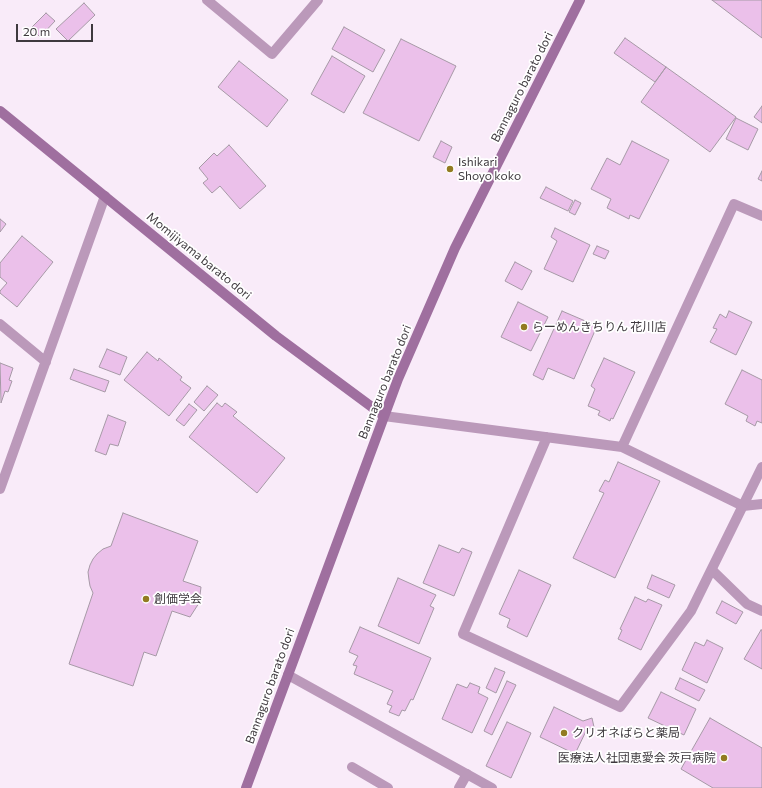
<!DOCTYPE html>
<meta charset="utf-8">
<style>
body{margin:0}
#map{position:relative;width:762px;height:788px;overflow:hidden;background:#f9ebf9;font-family:Commissioner,sans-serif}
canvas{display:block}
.scale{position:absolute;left:16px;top:24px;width:77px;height:18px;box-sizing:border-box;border:2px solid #3e393e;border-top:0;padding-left:5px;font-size:12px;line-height:14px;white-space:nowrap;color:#3e393e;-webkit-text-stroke:3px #fff;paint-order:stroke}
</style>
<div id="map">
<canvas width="762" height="788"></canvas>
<div class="scale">20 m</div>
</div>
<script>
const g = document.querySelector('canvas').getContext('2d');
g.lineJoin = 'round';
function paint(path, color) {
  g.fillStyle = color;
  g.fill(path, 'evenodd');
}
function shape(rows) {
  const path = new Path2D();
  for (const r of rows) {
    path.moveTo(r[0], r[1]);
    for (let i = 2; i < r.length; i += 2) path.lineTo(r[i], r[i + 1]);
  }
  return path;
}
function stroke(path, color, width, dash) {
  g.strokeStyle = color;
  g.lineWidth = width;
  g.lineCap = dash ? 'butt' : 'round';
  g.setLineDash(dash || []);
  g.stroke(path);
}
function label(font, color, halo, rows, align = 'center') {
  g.font = font + ' Commissioner,"Noto Sans JP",sans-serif';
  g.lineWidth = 3.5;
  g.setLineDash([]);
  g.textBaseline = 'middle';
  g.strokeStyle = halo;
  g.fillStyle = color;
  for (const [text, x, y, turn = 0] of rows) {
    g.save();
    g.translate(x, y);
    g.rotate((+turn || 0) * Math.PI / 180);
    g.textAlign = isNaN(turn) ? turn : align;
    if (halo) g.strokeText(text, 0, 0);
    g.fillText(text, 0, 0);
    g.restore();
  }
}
const building = shape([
 [712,0,762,0,762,38,712,0],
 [84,3,95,15,68,41,56,29,84,3],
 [46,13,55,21,40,37,31,28,46,13],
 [344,27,385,50,373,72,332,49,344,27],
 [625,38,666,67,655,82,614,53,625,38],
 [401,39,456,66,419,141,363,113,401,39],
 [332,56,365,76,344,113,311,94,332,56],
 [239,61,288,100,267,127,218,87,239,61],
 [666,67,736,117,710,152,641,102,666,67],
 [762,106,762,123,754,117,762,106],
 [736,118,758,129,748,150,726,139,736,118],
 [441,141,452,147,445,163,433,157,441,141],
 [632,141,669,160,639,219,630,215,629,219,607,208,611,199,591,189,607,158,620,165,632,141],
 [229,145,266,186,240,209,220,186,212,193,203,183,208,179,199,168,214,153,217,156,229,145],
 [762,171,762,181,758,179,762,171],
 [546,187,573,201,568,211,540,198,546,187],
 [575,200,581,203,575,215,569,212,575,200],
 [0,219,6,224,0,232,0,219],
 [555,228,590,245,573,282,544,269,557,241,551,237,555,228],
 [22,236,53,262,17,307,0,293,0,291,7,283,0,277,0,263,22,236],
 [597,246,609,251,605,259,593,254,597,246],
 [515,262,532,271,522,290,505,281,515,262],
 [518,302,548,317,531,351,501,337,518,302],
 [562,311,597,326,574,379,548,368,543,380,533,375,562,311],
 [729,311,752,322,736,355,710,342,717,329,713,328,720,314,726,318,729,311],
 [107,349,127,357,120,375,99,367,107,349],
 [147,352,158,361,159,358,182,377,180,380,191,388,169,416,124,380,147,352],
 [604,358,635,372,613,419,611,418,610,421,598,415,600,411,588,406,595,389,591,386,604,358],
 [0,363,13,368,9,380,12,381,8,392,5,391,1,403,0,363],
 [74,369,109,381,105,392,70,379,74,369],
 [742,370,762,380,762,423,757,421,755,426,746,421,748,416,725,404,742,370],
 [207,386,218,395,204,411,194,402,207,386],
 [217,403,222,407,225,403,237,412,233,416,285,458,257,493,189,437,217,403],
 [189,404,197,410,184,426,176,420,189,404],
 [108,415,126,422,118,446,110,444,106,455,95,451,108,415],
 [618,462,660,481,615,578,573,558,604,493,599,491,605,480,609,482,618,462],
 [123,513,198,541,183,581,201,587,199,603,190,617,172,611,156,656,144,652,133,686,69,664,93,593,90,586,89,580,88,572,90,565,93,559,97,554,103,549,111,546,123,513],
 [439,545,459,553,462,548,472,552,454,596,423,583,439,545],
 [519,570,551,585,527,637,507,627,510,619,499,614,519,570],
 [652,575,675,585,669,598,647,588,652,575],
 [398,578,436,595,430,606,434,608,419,644,378,626,398,578],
 [635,597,646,602,648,599,662,605,641,650,618,639,622,630,620,629,635,597],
 [722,601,743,612,736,624,716,613,722,601],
 [360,627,431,658,413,700,411,699,405,711,402,710,399,716,389,712,392,706,387,704,393,691,354,674,357,666,353,665,358,656,349,652,360,627],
 [761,630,762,630,762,669,744,659,761,630],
 [707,640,723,648,707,683,682,670,695,642,704,646,707,640],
 [495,668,505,672,496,693,486,688,495,668],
 [680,678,705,690,699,701,675,689,680,678],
 [507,681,516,685,492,735,484,731,507,681],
 [470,683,480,687,478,693,488,698,472,733,442,719,457,684,467,688,470,683],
 [661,692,696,709,684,735,648,718,661,692],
 [554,707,583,721,592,718,594,727,587,729,575,754,540,737,554,707],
 [710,718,762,748,762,788,713,788,681,769,710,718],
 [507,722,531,733,511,778,486,766,507,722]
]);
const lane = shape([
 [743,506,762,504],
 [712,570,747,604,762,611],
 [352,767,388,788],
 [459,788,467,774]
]);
const street = shape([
 [207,0,272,54,318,0],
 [0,324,46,362],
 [384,416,622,447,743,506],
 [547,437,463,634,620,707,691,611,762,467],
 [622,447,734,204,762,216],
 [0,489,105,196],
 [288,675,492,788]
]);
const secondary = shape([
 [0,111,276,336,384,416],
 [246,788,398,379,455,248,580,0]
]);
const markers = [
 [450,169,4,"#927b21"],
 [524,327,4,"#927b21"],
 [146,599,4,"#927b21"],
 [564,733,4,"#927b21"],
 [724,758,4,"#927b21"]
];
const streetNames = [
 ["Bannaguro barato dori",522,87,-63],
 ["Momijiyama barato dori",199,256,39],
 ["Bannaguro barato dori",385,382,-68],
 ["Bannaguro barato dori",270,686,-70]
];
const poiNames = [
 ["Ishikari",458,162],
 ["Shoyo koko",458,176],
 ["らーめんきちりん 花川店",532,327],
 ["創価学会",154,599],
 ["クリオネばらと薬局",572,733],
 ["医療法人社団恵愛会 茨戸病院",716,758,"right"]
];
paint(building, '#ebc0ea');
stroke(building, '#a699a6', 1);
stroke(lane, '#bb99ba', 10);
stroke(street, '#bb99ba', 10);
stroke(secondary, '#9f6f9f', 10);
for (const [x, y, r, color] of markers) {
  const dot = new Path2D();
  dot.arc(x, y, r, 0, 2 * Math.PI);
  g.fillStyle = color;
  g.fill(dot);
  stroke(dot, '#fff', 1.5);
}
label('12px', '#3e393e', '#fff', streetNames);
label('12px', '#3e393e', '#fff', poiNames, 'left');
</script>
